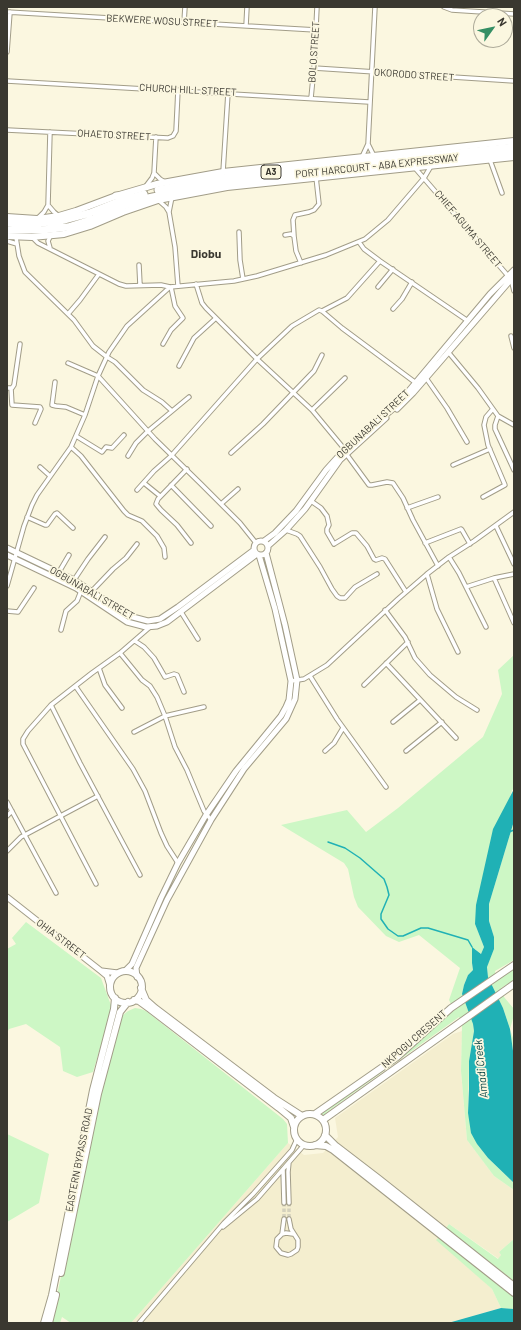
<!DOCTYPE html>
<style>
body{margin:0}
#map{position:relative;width:521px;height:1330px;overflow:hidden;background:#fbf7e0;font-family:Barlow,sans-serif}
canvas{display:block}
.frame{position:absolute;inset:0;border:8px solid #3a3830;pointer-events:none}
.north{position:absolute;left:473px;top:8px;width:40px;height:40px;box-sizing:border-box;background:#fbf7e0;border:1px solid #aeab9a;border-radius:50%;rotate:57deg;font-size:11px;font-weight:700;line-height:16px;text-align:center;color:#3a3830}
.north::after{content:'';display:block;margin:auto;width:14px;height:18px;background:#358f64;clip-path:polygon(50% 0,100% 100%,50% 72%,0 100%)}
</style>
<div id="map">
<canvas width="521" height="1330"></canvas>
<div class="frame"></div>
<div class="north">N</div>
</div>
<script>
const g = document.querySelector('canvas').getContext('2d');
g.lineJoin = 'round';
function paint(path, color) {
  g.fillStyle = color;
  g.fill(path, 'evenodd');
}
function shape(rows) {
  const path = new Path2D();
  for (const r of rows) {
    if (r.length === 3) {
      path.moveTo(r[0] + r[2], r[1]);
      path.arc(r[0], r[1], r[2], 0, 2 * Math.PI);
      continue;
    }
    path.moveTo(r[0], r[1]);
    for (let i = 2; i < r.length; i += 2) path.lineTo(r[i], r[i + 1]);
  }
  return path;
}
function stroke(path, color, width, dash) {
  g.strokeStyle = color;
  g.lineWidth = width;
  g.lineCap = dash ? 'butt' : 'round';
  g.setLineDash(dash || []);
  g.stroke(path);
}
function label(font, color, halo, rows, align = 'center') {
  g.font = font + ' Barlow,sans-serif';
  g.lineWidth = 3.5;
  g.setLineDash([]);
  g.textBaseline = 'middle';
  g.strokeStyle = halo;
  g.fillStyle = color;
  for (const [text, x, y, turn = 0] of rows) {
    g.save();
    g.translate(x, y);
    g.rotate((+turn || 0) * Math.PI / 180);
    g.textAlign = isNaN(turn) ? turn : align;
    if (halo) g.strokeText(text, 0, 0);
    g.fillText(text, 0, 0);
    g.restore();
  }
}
const built = shape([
 [462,1031,461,1071,467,1140,494,1176,514,1190,514,1239,499,1252,501,1255,499,1259,449,1224,439,1237,492,1289,501,1308,448,1323,131,1323,288,1143,304,1155,323,1153,338,1137,335,1118,453,1034]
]);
const green = shape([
 [514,655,514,789,512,790,475,924,484,947,481,954,475,949,472,963,473,970,468,975,464,985,462,994,473,1024,474,1031,469,1061,468,1113,477,1144,488,1158,514,1183,514,1190,494,1176,467,1140,461,1071,462,1025,459,1017,327,1112,324,1116,321,1113,396,1061,454,1010,449,1000,460,968,419,935,399,942,386,936,358,907,354,897,348,869,344,863,281,825,347,810,366,832,398,808,483,737,502,694,498,670],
 [514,821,514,960,495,971,497,981,514,968,514,980,501,988,504,997,514,1009,514,1015,510,1029,514,1041,514,1058,510,1029,503,1008,488,977,487,966,494,949,494,937,489,921,489,904],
 [26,922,101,978,112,1008,93,1072,77,1077,63,1071,60,1047,26,1024,9,1029,7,1033,7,949,16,944,12,938],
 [135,1008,141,1009,146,1011,283,1119,287,1124,288,1143,131,1323,71,1323,62,1317,60,1323,51,1323,78,1197,92,1119,116,1030,123,1015,128,1011],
 [7,1134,49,1154,39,1203,7,1222],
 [449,1224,498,1259,501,1255,499,1252,514,1239,514,1281,446,1228],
 [439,1237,514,1296,514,1309,501,1308,492,1289,436,1240]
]);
const water = shape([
 [514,789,514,821,489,904,489,921,494,937,494,949,487,967,488,977,503,1008,510,1029,514,1058,514,1183,488,1158,477,1144,471,1133,468,1113,469,1089,469,1061,474,1031,473,1024,462,994,464,985,468,975,473,970,472,963,472,947,481,954,484,947,475,924,476,905,493,829],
 [501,1308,514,1309,514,1323,448,1323]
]);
const stream = shape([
 [509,832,514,830],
 [328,842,345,848,360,858,384,879,387,887,389,895,381,914,381,919,388,929,398,936,403,936,421,928,428,928,468,940,472,947]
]);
const streetTunnel = shape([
 [284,1203,284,1219],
 [289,1203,289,1219]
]);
const street = shape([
 [444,7,452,10,514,14],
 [7,12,316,30],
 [184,22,185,7],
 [246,26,247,7],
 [7,52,10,12],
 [314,68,514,81],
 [7,81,369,102],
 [311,98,314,68,317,7],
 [7,130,168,138,173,136,176,131,178,90],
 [368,144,374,156],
 [362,157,368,144,375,7],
 [490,160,502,193],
 [415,168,509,277],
 [223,172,228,93],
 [154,173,160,179,165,182],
 [146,186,152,178,154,173,156,137],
 [172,197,169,212,175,247,178,286],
 [158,200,166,207,169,212],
 [48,205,54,212,59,216],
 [38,218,44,212,48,205,50,132],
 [239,232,240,260,243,279],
 [285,235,291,234,294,236,296,251,301,263],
 [294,236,293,220,295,215,309,212,314,210,319,204,316,177],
 [16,237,19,256,25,272,74,320,93,346,107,357,115,362,143,390,162,402,172,411],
 [32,237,38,243,119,284,126,286,161,285,170,287,234,281,257,276,326,255,365,239,388,220,424,178,431,166],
 [7,241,17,244],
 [359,242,364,249,380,261,468,321],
 [50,248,48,241,51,235],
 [139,265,140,285],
 [511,279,514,291],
 [196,284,202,303,206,308,257,359,312,410,346,451],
 [378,287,393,269],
 [393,309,402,299,412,282],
 [322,311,347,298,380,261],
 [68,314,80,300,99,274],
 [511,336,514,348],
 [163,344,171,330,183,318,175,306,171,287],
 [449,353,478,388,498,416,514,425],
 [68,363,98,376,155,439,201,484,240,523,256,543],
 [179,366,194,338,216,318],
 [426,378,447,408,467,442],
 [55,382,52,405,56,406,66,407,85,415],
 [7,388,12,388,14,385,20,344],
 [11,388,12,405,40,407,41,409,35,423],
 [312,410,345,378],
 [498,416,495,425,495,429,514,470],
 [76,436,102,452,106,447,112,448,124,435],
 [71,447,81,456,124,511,128,515,142,521,157,536,164,548,165,557],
 [231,453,263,424,314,371,322,355],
 [347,455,369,485,372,485,387,482,393,483,403,498,413,520,438,566],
 [128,456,136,443,148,431,189,397],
 [453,465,490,449],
 [40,467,50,476],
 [187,469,158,499,156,504,161,510,177,525,191,543],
 [144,483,160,496],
 [171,485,211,526],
 [137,490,154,471,171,456,257,359,292,326,319,310,322,311,342,328,416,383],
 [483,497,505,485,488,445,484,425,486,417,492,410],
 [311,501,321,508,327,516,329,525,327,529,327,532,334,544,352,533,356,533,367,546,374,559,376,560,382,558,385,559,406,592],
 [221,504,238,489],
 [407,508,438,497],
 [27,517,45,525,47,525,55,514,57,513,73,528],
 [496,526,514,564],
 [286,530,297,534,300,536,320,567,332,589,337,596,340,598,345,598,355,587,377,574],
 [425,543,461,529,462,530,470,544],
 [449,557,459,573,486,627],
 [59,572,69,555],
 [427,574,437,609,458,652],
 [494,578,514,623],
 [74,580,88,559,105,537],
 [7,586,24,526,32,505,37,495,71,447,85,415,98,376,109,352,127,326,170,287],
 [466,587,494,578,514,574],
 [92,591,113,569,126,558,137,544],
 [385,610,405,637,415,658,430,675,456,697,477,710],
 [7,611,18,612,34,588],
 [181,612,198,639],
 [61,630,66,611,77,601,81,591],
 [135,641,144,647,154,658,165,677,174,674,177,675,184,692],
 [120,653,142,680,150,686,157,697,165,716,175,747,187,770,204,811,211,820],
 [386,663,456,738],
 [99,668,105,685,122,708],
 [310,676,337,719,386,787],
 [291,681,304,679,327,665,398,599,427,574,449,557,474,541,514,512],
 [364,685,408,642],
 [76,687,133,769,145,791,161,833,167,846,178,863],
 [51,705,80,763,140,875],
 [393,722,420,700],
 [134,732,165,716,204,707],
 [325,751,334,743,343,728],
 [406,751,442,722],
 [7,802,56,893],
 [7,816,12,811],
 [7,851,21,837,98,796],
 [96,884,23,744,23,739,28,731,51,705,92,673,120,653,150,627],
 [283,1169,284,1203],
 [289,1203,288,1172,289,1162],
 [289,1219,291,1229,298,1240,298,1247,297,1250,291,1254,288,1255,281,1253,276,1247,277,1239,282,1234,286,1233,293,1234],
 [223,1227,257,1199,304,1145],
 [282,1234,284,1219],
 [139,1323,224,1223,253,1194,292,1150,297,1139]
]);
const secondary = shape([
 [397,409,413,393,514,276],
 [261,548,7],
 [264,541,275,533,296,511,326,470,345,449,395,407,407,393,490,294,514,270],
 [268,546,286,530,305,509,340,460,386,418],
 [7,548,74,580,129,616,148,621,160,619,178,607,254,550],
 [7,555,76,588,127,622,146,627,157,626,167,622,257,554],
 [7,897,101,971,107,976,110,986],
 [102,971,118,973],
 [125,971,132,964,161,898,178,863,206,815,236,771,281,716,286,707,289,700,291,681,275,609,259,555],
 [137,977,136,968,167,900,211,820,244,769,286,719,295,699,297,680,285,625,266,553]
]);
const primary = shape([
 [7,217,37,219,59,216,76,211,116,196,157,184,223,172,514,141],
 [7,236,32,237,64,234,90,226,123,212,158,200,227,187,514,157],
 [126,987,16],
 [141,988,146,1000,155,1008,274,1098,302,1116],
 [134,1000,139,1001,150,1009,279,1108,291,1118,294,1127],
 [310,1130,16],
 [315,1114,397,1057,451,1008,514,965],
 [323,1120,514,984],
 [325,1135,336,1146,379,1179,514,1286],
 [315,1145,326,1146,333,1150,514,1293],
 [61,1273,98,1094,120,1012,128,1002],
 [44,1323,52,1295,93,1090,114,1009,115,998],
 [49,1323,56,1295]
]);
const highway = shape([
 [158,190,214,179,238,176,514,147],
 [116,196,129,196],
 [7,223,30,224,60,221,90,213,120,201,144,194],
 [7,230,42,230,68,227,94,219,123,206,148,198,214,184,249,179,514,152]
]);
const shields = [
 [271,172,20]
];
const shieldNames = [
 ["A3",271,172]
];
const streetNames = [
 ["BEKWERE WOSU STREET",162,21,3],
 ["BOLO STREET",314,52,-86],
 ["OKORODO STREET",414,75,4],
 ["CHURCH HILL STREET",188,90,3],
 ["OHAETO STREET",114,135,3],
 ["PORT HARCOURT - ABA EXPRESSWAY",377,166,-6],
 ["CHIEF AGUMA STREET",468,229,50],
 ["OGBUNABALI STREET",373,424,-43],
 ["OGBUNABALI STREET",92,593,30],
 ["OHIA STREET",61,939,37],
 ["NKPOGU CRESENT",414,1039,-41],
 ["EASTERN BYPASS ROAD",79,1160,-79]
];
const waterNames = [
 ["Amadi Creek",481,1069,-96]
];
const quarterNames = [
 ["Diobu",206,254]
];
paint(built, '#f4eecf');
paint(green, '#cdf7c5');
paint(water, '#20b1b5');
stroke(stream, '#20b1b5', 1.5);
stroke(streetTunnel, '#d4d1bd', 3.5, [3.5, 2]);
stroke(street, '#a29d88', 5.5);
stroke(secondary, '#a29d88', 7);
stroke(primary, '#a29d88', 8);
stroke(highway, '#a29d88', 9);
stroke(street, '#fff', 3.5);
stroke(secondary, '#fff', 5);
stroke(primary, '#fff', 6);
stroke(highway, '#fff', 7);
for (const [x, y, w] of shields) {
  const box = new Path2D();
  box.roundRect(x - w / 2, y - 7, w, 14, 3);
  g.fillStyle = '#fbf7e0';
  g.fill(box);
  stroke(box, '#3a3830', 1);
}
label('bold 9px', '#3a3830', null, shieldNames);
label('10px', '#3a3830', '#fbf7e0', streetNames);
label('italic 11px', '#094547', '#fbf7e0', waterNames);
label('bold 12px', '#3a3830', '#fbf7e0', quarterNames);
</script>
